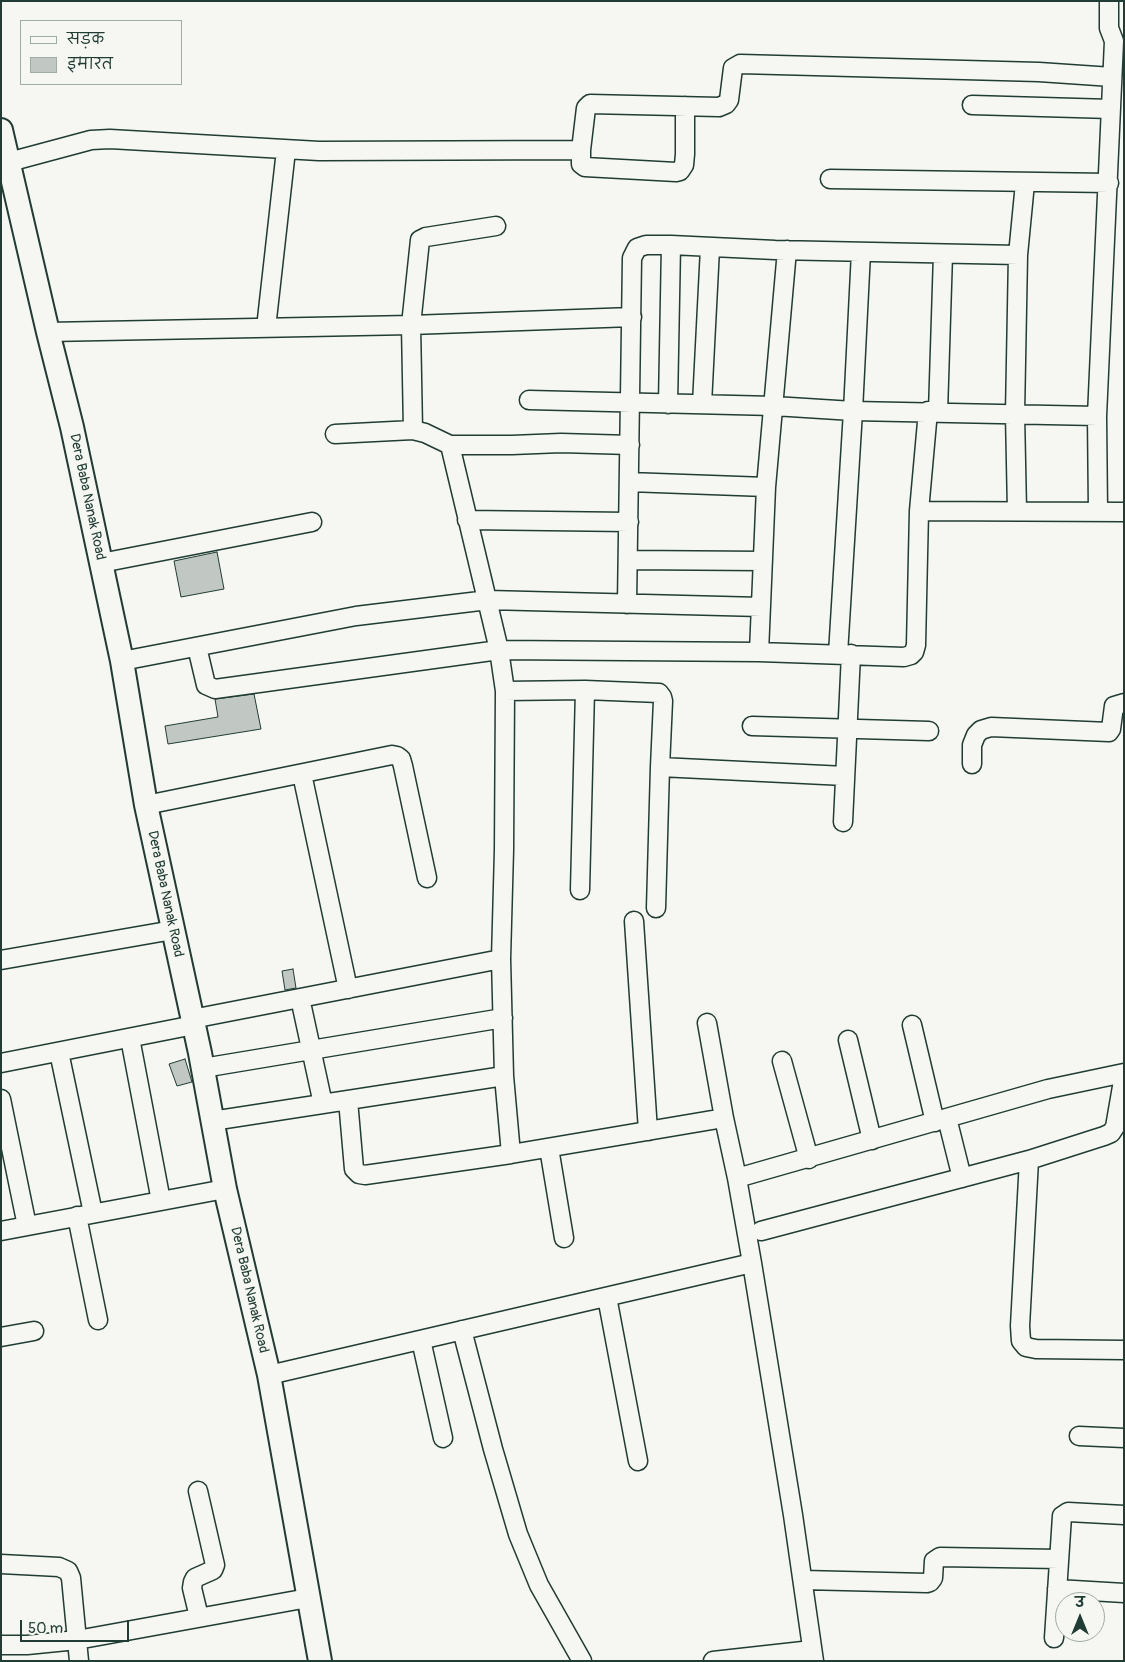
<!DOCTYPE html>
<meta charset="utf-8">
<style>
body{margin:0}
#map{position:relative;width:1125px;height:1662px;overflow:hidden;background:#f6f6f2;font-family:Pangolin,"Playpen Sans Deva",sans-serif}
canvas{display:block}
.frame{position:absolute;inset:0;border:2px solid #1f3d34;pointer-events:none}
.legend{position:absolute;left:20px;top:20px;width:162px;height:65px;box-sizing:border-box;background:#f6f6f2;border:1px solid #a0aca6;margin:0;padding:6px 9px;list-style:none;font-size:15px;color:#1f3d34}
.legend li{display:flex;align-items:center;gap:10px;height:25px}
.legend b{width:25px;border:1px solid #a0aca6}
.north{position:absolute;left:1055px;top:1592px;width:50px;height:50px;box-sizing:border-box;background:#f6f6f2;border:1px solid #a0aca6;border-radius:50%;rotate:0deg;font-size:14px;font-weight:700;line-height:20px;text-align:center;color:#1f3d34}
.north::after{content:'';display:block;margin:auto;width:18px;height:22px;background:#1f3d34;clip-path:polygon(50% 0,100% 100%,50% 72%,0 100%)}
.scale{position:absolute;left:20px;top:1620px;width:109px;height:22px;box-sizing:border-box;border:2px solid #1f3d34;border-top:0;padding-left:6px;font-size:15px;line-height:18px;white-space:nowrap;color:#1f3d34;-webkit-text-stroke:4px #f6f6f2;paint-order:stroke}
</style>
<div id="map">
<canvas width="1125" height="1662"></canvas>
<div class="frame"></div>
<ul class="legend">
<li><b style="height:6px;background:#f6f6f2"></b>सड़क</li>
<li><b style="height:14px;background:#c1c8c3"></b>इमारत</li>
</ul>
<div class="north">उ</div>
<div class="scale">50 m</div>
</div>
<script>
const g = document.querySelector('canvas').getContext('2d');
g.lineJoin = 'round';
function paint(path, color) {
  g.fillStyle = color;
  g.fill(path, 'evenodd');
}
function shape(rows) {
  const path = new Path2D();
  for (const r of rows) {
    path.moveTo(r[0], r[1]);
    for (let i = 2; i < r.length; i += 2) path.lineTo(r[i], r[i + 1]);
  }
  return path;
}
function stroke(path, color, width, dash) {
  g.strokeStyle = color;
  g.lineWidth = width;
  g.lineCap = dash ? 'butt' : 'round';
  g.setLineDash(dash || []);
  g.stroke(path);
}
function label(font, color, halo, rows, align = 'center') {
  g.font = font + ' Pangolin,sans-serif';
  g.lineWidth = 4;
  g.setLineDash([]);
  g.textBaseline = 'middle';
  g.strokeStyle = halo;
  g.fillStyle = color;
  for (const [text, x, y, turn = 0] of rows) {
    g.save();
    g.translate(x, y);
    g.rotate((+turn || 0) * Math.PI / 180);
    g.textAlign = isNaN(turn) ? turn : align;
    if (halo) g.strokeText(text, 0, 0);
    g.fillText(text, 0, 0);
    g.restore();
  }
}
const building = shape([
 [217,552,224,589,181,597,174,561,217,552],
 [254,694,261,729,168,744,165,726,218,717,215,699,254,694],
 [293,969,296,988,285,990,282,971,293,969],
 [185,1059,192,1082,177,1086,169,1064,185,1059]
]);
const minor = shape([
 [972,105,1111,109],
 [581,150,581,164,585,167,676,172,680,171,684,165,685,154,685,106],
 [9,162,91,140,110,139,319,151,581,150,586,108,590,104,719,107,726,104,729,100,733,68,740,64,1039,72,1112,77],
 [830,179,1109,183],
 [266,328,286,150],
 [48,332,411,325,632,317],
 [529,400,774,406,853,411,1097,416],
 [668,404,671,245],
 [702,404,710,248],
 [938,412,943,254],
 [413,430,411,325,420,240,426,237,496,226],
 [335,434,413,430,425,433,450,445,512,445,561,443,630,445],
 [450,445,499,650,505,691,504,850,501,959,504,1076,511,1154],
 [629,482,766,487],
 [919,511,1124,512],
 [1017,511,1015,414,1018,255,1025,183],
 [1098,511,1097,416,1114,41,1109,28,1109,1],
 [467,520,629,522],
 [628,560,763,561],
 [101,563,312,522],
 [627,604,632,258,637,248,646,245,671,245,775,250,1018,255],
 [197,647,206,685,215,689,499,650,759,652,904,657,911,655,914,652,916,645,919,511,928,411],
 [759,652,766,487,787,250],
 [838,654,853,411,861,252],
 [122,661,356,616,488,600,761,607],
 [505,691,585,690,659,693,662,697,663,701,660,767,845,776],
 [752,726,929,731],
 [972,764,972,745,976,735,981,730,991,727,1109,732,1111,729,1114,706,1124,703],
 [302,774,348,989],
 [146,805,392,755,397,756,401,759,403,766,427,878],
 [843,822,851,654],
 [580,890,585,690],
 [656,908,660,767],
 [634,921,648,1131],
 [1,960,173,930],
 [300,998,323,1104],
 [192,1019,501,959],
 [707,1023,724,1118],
 [912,1025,935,1122],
 [130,1038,161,1201],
 [848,1040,872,1140],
 [59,1052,93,1213],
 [782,1061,809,1159],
 [1,1063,194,1025],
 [203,1068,503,1018],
 [1,1099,27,1226],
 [348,1100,354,1169,359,1174,365,1175,511,1154,724,1118,737,1178,752,1263,793,1515,814,1661],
 [947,1118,962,1178],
 [212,1121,504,1076],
 [549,1148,564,1238],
 [1029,1160,1020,1326,1021,1341,1026,1347,1036,1349,1124,1350],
 [737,1178,1048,1089,1124,1073],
 [77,1216,98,1320],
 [1,1231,225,1189],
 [761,1231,1029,1160,1104,1136,1111,1133,1115,1127,1124,1075],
 [607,1297,638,1461],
 [462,1330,493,1449,518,1534,539,1585,582,1661],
 [1,1337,34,1331],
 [421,1340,443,1438],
 [269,1375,752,1263],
 [1079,1436,1124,1438],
 [198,1491,215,1565,213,1570,195,1578,193,1582,192,1588,199,1617],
 [1,1564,59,1567,68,1571,71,1578,79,1661],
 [803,1580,927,1583,930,1582,933,1578,934,1561,940,1557,1059,1559],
 [1057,1589,1124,1593],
 [1054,1638,1062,1516,1068,1512,1124,1515],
 [1,1645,27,1645,77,1640,308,1598],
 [713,1661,812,1650]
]);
const major = shape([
 [1,130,48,332,72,427,122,661,146,805,200,1053,225,1189,269,1375,320,1661]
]);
const streetNames = [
 ["Dera Baba Nanak Road",87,497,78],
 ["Dera Baba Nanak Road",165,894,78],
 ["Dera Baba Nanak Road",249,1290,77]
];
paint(building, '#c1c8c3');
stroke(building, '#1f3d34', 1);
stroke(minor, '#1f3d34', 21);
stroke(major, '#1f3d34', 26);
stroke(minor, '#f6f6f2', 18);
stroke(major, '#f6f6f2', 22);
label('14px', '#1f3d34', '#f6f6f2', streetNames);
</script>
